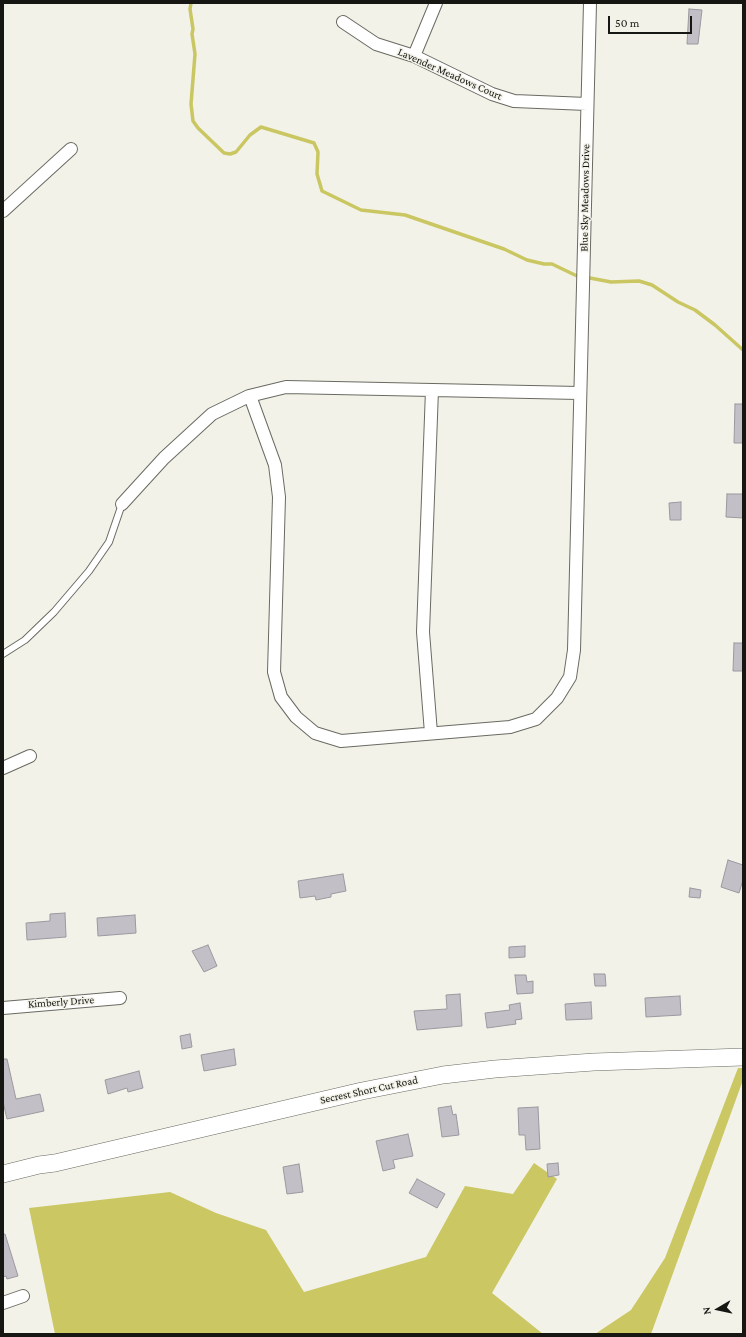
<!DOCTYPE html>
<style>
body{margin:0}
#map{position:relative;width:746px;height:1337px;overflow:hidden;background:#f2f2e9;font-family:"Crimson Pro",serif}
canvas{display:block}
.frame{position:absolute;inset:0;border:4px solid #161613;pointer-events:none}
.north{position:absolute;left:698px;top:1289px;width:40px;height:40px;-webkit-text-stroke:3px #f2f2e9;paint-order:stroke;rotate:261deg;font-size:11px;font-weight:700;line-height:16px;text-align:center;color:#161613}
.north::after{content:'';display:block;margin:auto;width:14px;height:18px;background:#161613;clip-path:polygon(50% 0,100% 100%,50% 72%,0 100%)}
.scale{position:absolute;left:608px;top:16px;width:84px;height:18px;box-sizing:border-box;border:2px solid #161613;border-top:0;padding-left:5px;font-size:12px;line-height:14px;white-space:nowrap;color:#161613;-webkit-text-stroke:3px #f2f2e9;paint-order:stroke}
</style>
<div id="map">
<canvas width="746" height="1337"></canvas>
<div class="frame"></div>
<div class="north">N</div>
<div class="scale">50 m</div>
</div>
<script>
const g = document.querySelector('canvas').getContext('2d');
g.lineJoin = 'round';
function paint(path, color) {
  g.fillStyle = color;
  g.fill(path, 'evenodd');
}
function shape(rows) {
  const path = new Path2D();
  for (const r of rows) {
    path.moveTo(r[0], r[1]);
    for (let i = 2; i < r.length; i += 2) path.lineTo(r[i], r[i + 1]);
  }
  return path;
}
function stroke(path, color, width, dash) {
  g.strokeStyle = color;
  g.lineWidth = width;
  g.lineCap = dash ? 'butt' : 'round';
  g.setLineDash(dash || []);
  g.stroke(path);
}
function label(font, color, halo, rows, align = 'center') {
  g.font = font + ' "Crimson Pro",serif';
  g.lineWidth = 3;
  g.setLineDash([]);
  g.textBaseline = 'middle';
  g.strokeStyle = halo;
  g.fillStyle = color;
  for (const [text, x, y, turn = 0] of rows) {
    g.save();
    g.translate(x, y);
    g.rotate((+turn || 0) * Math.PI / 180);
    g.textAlign = isNaN(turn) ? turn : align;
    if (halo) g.strokeText(text, 0, 0);
    g.fillText(text, 0, 0);
    g.restore();
  }
}
const forest = shape([
 [738,1068,743,1068,743,1080,651,1334,595,1334,631,1310,665,1258],
 [534,1163,557,1179,492,1293,543,1334,55,1334,29,1208,170,1192,216,1213,266,1230,304,1292,426,1257,465,1186,513,1194]
]);
const stream = shape([
 [191,3,190,9,193,29,192,34,195,54,191,104,193,121,198,128,224,153,230,154,236,152,250,135,261,127,314,143,318,152,317,174,322,191,361,210,405,215,504,249,527,260,544,264,552,264,577,276],
 [590,278,611,282,639,281,652,285,678,302,695,310,715,325,743,350]
]);
const building = shape([
 [689,9,702,10,698,44,687,44,689,9],
 [735,404,743,404,743,443,734,443,735,404],
 [727,494,743,494,743,518,726,517,727,494],
 [681,502,681,520,670,520,669,503,681,502],
 [734,643,743,643,743,671,733,671,734,643],
 [728,860,743,865,743,880,739,893,721,887,728,860],
 [343,874,346,891,331,894,331,897,316,900,315,896,300,898,298,881,343,874],
 [690,888,701,890,700,898,689,897,690,888],
 [65,913,66,937,27,940,26,923,50,921,50,914,65,913],
 [135,915,136,933,98,936,97,918,135,915],
 [208,945,217,966,204,972,192,951,208,945],
 [525,946,525,957,509,958,509,947,525,946],
 [594,974,605,974,606,986,595,986,594,974],
 [515,975,526,975,527,982,533,981,533,993,517,994,515,975],
 [460,994,462,1026,417,1030,414,1011,447,1009,446,995,460,994],
 [680,996,681,1015,646,1017,645,998,680,996],
 [591,1002,592,1019,566,1020,565,1004,591,1002],
 [520,1003,522,1019,515,1020,516,1024,487,1028,485,1013,510,1010,509,1005,520,1003],
 [190,1034,192,1047,182,1049,180,1036,190,1034],
 [234,1049,236,1065,204,1071,201,1055,234,1049],
 [3,1059,7,1059,16,1099,40,1094,44,1111,7,1119,3,1102,3,1059],
 [139,1071,143,1088,128,1092,127,1088,108,1094,105,1080,139,1071],
 [451,1106,453,1115,456,1114,459,1135,442,1137,438,1108,451,1106],
 [538,1107,540,1149,526,1150,525,1135,519,1135,518,1108,538,1107],
 [408,1134,413,1156,393,1160,395,1168,383,1171,376,1141,408,1134],
 [558,1163,559,1175,548,1177,547,1164,558,1163],
 [299,1164,303,1192,287,1194,283,1167,299,1164],
 [417,1179,445,1194,437,1208,409,1193,417,1179],
 [3,1234,5,1234,18,1276,7,1279,6,1276,3,1277,3,1234]
]);
const lane = shape([
 [3,654,25,640,54,612,89,571,109,542,122,504]
]);
const street = shape([
 [343,22,376,44,414,56,492,94,514,101,587,104],
 [414,56,436,3],
 [3,211,71,149],
 [250,396,275,465,279,497,274,672,281,697,296,717,315,733,341,741,510,727,536,719,557,698,570,677,574,650,590,3],
 [122,504,164,458,212,414,249,396,286,387,579,393],
 [431,733,423,632,432,390],
 [3,768,30,756],
 [3,1008,120,998],
 [3,1303,23,1296]
]);
const secondary = shape([
 [3,1174,39,1165,55,1163,362,1091,443,1075,495,1069,594,1062,743,1057]
]);
const streetNames = [
 ["Lavender Meadows Court",450,74,24],
 ["Blue Sky Meadows Drive",585,198,-89],
 ["Kimberly Drive",61,1002,-4],
 ["Secrest Short Cut Road",369,1090,-12]
];
paint(forest, '#cbc763');
stroke(stream, '#cac762', 3.5);
paint(building, '#c3bfc7');
stroke(building, '#9c989f', 1);
stroke(lane, '#6a6a62', 8);
stroke(street, '#6a6a62', 14);
stroke(secondary, '#6a6a62', 18);
stroke(lane, '#fff', 6);
stroke(street, '#fff', 12);
stroke(secondary, '#fff', 17);
label('11px', '#161613', '#f2f2e9', streetNames);
</script>
